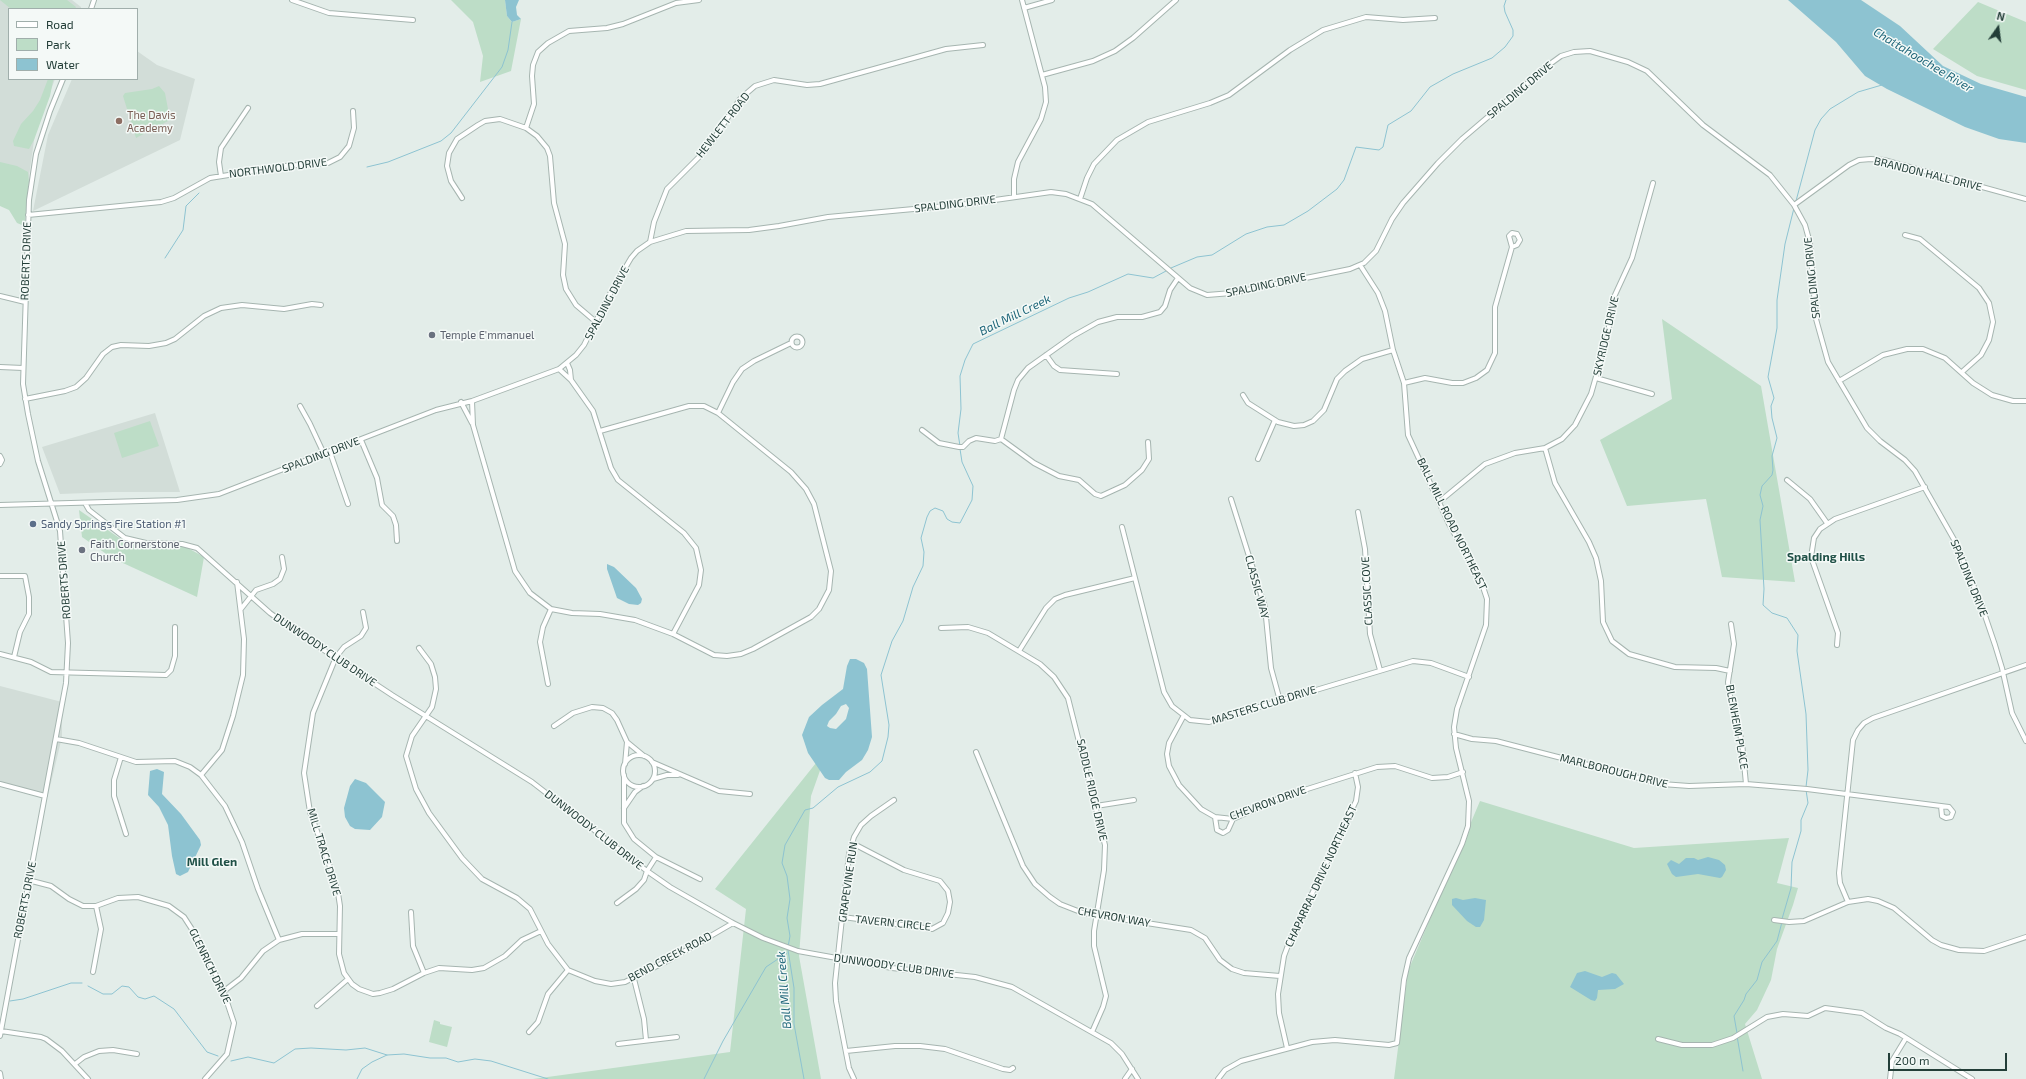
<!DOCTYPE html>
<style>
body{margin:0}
#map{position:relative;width:2026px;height:1079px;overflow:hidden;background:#e3ede9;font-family:"Exo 2",sans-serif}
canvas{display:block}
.legend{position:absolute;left:8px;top:8px;width:130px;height:72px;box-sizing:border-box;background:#f4f9f7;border:1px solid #a0aeab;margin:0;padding:5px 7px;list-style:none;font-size:12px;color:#233e38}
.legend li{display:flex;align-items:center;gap:8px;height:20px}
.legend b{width:20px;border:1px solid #a0aeab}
.north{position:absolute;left:1978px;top:8px;width:40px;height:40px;-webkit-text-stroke:3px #f4f9f7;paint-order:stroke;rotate:14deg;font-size:11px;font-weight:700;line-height:16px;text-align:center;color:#233e38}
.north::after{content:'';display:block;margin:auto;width:14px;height:18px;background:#233e38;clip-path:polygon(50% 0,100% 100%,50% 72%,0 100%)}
.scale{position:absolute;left:1888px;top:1053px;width:119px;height:18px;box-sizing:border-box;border:2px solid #233e38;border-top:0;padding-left:5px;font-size:12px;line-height:14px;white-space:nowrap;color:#233e38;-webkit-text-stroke:3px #f4f9f7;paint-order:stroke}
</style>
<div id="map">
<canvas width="2026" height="1079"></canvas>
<ul class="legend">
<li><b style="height:5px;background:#fff"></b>Road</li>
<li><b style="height:11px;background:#bdddc7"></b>Park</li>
<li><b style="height:11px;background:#8dc3d1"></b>Water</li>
</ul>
<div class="north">N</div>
<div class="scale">200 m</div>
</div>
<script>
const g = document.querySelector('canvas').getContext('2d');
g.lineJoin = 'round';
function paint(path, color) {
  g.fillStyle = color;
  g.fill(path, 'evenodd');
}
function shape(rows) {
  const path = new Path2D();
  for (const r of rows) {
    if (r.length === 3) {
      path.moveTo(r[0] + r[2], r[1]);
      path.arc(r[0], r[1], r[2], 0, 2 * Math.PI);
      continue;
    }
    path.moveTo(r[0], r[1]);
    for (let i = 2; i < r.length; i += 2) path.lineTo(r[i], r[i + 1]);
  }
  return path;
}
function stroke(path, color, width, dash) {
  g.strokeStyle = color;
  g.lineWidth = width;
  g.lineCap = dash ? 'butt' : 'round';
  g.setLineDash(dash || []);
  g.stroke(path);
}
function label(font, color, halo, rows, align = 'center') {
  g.font = font + ' "Exo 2",sans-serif';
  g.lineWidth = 3;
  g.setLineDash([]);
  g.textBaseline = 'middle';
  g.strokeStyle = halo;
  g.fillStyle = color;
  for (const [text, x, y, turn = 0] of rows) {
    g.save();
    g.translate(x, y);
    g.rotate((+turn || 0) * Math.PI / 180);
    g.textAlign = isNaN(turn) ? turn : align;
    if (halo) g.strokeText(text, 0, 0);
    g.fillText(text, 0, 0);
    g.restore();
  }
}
const built = shape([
 [0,0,72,0,81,7,81,9,9,9,9,79,55,79,35,133,26,198,0,192],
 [137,51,157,65,195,79,180,140,33,211,48,135,72,79,137,79],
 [155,413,180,492,113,492,60,494,42,447],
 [0,686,62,702,62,737,48,795,0,782]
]);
const green = shape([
 [0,0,67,0,76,7,75,9,11,9],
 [451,0,505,0,507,16,512,22,521,19,511,71,480,82,483,56,473,22],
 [1978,2,2026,22,2026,90,1977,76,1933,49],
 [48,79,54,79,53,81,50,96,34,140,29,149,14,146,13,141,21,124,33,111,40,100],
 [159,86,165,93,170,120,136,138,123,96,125,93,152,89],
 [0,162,17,166,28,172,29,182,25,221,22,225,17,223,9,210,0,206],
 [1662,319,1761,386,1795,582,1722,577,1706,499,1627,506,1600,440,1672,399],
 [150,421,159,446,122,458,114,433],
 [79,510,125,542,143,546,186,547,204,557,197,597,112,558,82,537],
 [828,748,811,796,799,956,821,1079,533,1079,730,1052,746,909,715,889],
 [1480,801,1634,848,1789,838,1777,883,1798,888,1793,905,1777,949,1771,980,1757,1010,1745,1024,1762,1079,1394,1079,1408,971],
 [434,1020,440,1022,440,1024,452,1027,447,1047,429,1042]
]);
const water = shape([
 [505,0,519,0,516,7,517,15,521,19,512,22,507,16],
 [1788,0,1861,0,1900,26,1943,66,1981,84,2026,97,2026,143,1999,139,1965,127,1887,89,1865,76,1836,42],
 [607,564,614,567,636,588,642,599,641,603,638,605,629,604,617,598,607,569],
 [850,659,856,659,864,663,867,669,872,737,868,750,862,760,846,772,839,780,829,780,825,778,808,753,802,735,809,717,822,705,843,689,847,666],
 [846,704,849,708,846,719,836,729,830,728,827,726,829,721,836,714,841,706],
 [157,769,164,772,162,794,181,814,200,840,201,845,188,872,180,876,176,874,172,856,168,825,159,807,148,795,150,771],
 [355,779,366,783,385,802,382,817,370,830,355,829,350,826,345,817,344,808,350,786],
 [1708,857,1719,860,1725,865,1726,870,1722,877,1720,878,1698,874,1676,877,1672,874,1667,864,1671,860,1679,864,1686,858,1694,858,1698,860],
 [1456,898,1463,900,1475,898,1486,900,1484,920,1480,927,1476,927,1467,921,1452,905,1452,899],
 [1585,971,1602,977,1612,973,1616,974,1624,984,1615,989,1598,990,1597,998,1595,1001,1591,1000,1570,987,1577,973]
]);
const stream = shape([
 [367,167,388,162,441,141,451,133,502,67,508,50,512,22],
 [1796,201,1815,130,1821,119,1830,109,1858,92,1882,85],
 [1794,208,1785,244,1777,300,1777,328,1768,377,1774,398,1771,406,1772,418,1777,438,1772,456,1773,470,1772,475,1762,486,1760,495,1763,506,1760,520,1764,589,1763,605,1772,613,1787,618,1798,635,1797,651,1806,714,1808,770,1806,787],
 [165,258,183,230,186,206,199,193],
 [1171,268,1197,257,1212,255,1246,234,1267,227,1284,225,1308,211,1337,189,1344,180,1356,147,1379,150,1383,147,1388,125,1411,111,1430,87,1453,74,1492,58,1505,47,1513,36,1513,30,1505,12,1504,6,1506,0],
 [960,446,958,433,961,409,960,376,965,360,973,344,1069,298,1088,292,1128,274,1153,278,1166,271],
 [1782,919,1791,888,1792,862,1801,831,1801,820,1808,803,1806,790],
 [788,947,790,936,787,918,790,899,787,876,782,863,785,845,805,810,813,808,838,787,870,772,882,761,888,737,889,725,881,675,892,641,903,621,913,587,923,566,924,552,921,538,927,517,930,511,935,508,943,511,947,519,952,522,960,523,972,500,973,486,962,462,960,449],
 [788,950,794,988,794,1024,804,1079],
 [88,986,103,994,112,994,122,986,129,987,138,997,145,999,154,996,174,1009,207,1052,218,1056],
 [10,1001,23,999,71,983,82,983],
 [1737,1033,1734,1016,1744,1000,1746,994,1757,980,1762,962,1777,941,1782,922],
 [1737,1036,1743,1071],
 [231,1061,248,1057,274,1063,295,1049,311,1048,346,1050,365,1048,387,1055],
 [357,1079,362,1069,372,1062,387,1055,404,1054,430,1058,446,1058,458,1062,475,1059,491,1061,548,1079],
 [704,1079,723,1041,766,967,787,953]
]);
const minor = shape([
 [292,0,329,13,413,20],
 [1024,8,1052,0],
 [91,9,94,0],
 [1042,75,1093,61,1115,51,1133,38,1176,0],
 [526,128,534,104,532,76,533,65,538,52,548,43,569,31,607,28,623,24,676,3,699,0],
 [221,176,219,162,221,148,248,108],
 [1014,196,1014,179,1018,162,1041,119,1046,102,1045,87,1022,0],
 [462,198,451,181,447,166,449,153,457,139,478,125,485,121,500,119,526,128,537,136,547,148,550,156,554,203,565,244,563,275,566,289,576,305,596,322],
 [1080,199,1087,178,1094,164,1117,140,1148,122,1210,103,1229,95,1290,50,1323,30,1366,17,1403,20,1435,18],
 [1794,205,1849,165,1859,160,1871,159,1884,160,2026,199],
 [28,215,161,202,174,198,210,178,284,166,328,163,340,157,349,146,354,128,353,111],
 [1905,235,1920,239,1979,288,1989,303,1993,322,1989,340,1981,355,1962,372],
 [650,242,654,222,667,189,707,149,740,99,755,86,774,80,807,85,820,84,946,49,983,45],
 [0,296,25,302],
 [797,342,5.5],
 [1046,355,1054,366,1060,370,1117,374],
 [567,363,570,370,571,380],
 [0,367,23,368],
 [559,369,571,380,593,411,611,468,618,480,684,533,696,548,701,570,699,585,673,634],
 [1596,378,1652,394],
 [1839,381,1883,355,1907,349,1923,349,1945,358,1973,383,1992,395,2013,401,2026,401],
 [1404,383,1425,378,1452,383,1463,383,1476,378,1487,370,1495,353,1495,307,1512,247,1509,236,1512,233,1517,234,1520,240,1517,245,1512,247],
 [1243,395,1248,403,1278,422,1294,426,1304,425,1313,421,1324,410,1337,379,1345,371,1362,359,1393,350],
 [25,399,65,391,76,387,86,378,103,354,112,347,121,345,149,346,166,343,175,339,204,316,221,308,242,305,284,309,312,304,321,305],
 [472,401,473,425,515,571,530,593,551,609,572,613,600,614,635,620,673,634,714,655,727,656,741,654,753,649,811,617,819,609,829,590,831,571,814,504,806,489,791,472,718,413,704,406,689,406,600,431],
 [461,402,472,423],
 [300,406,310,424,324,454],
 [718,413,733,382,742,369,754,361,791,343],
 [922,430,939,443,959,447,963,447,969,441,976,438,995,441,1001,439],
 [1001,439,1014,390,1018,380,1028,368,1073,336,1098,322,1117,317,1142,317,1160,312,1165,306,1170,290,1178,278],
 [1001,439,1034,463,1059,476,1079,480,1095,494,1101,496,1125,485,1142,470,1149,459,1148,442],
 [361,440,377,478,382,505,393,516,396,525,397,541],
 [1545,448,1555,483,1589,542,1596,558,1601,581,1603,622,1612,641,1629,654,1675,667,1716,668,1730,671],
 [330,452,348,504],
 [0,456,2,460,0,464],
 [1258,459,1275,420],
 [1787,480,1810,499,1827,523],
 [1231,499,1265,607,1271,668,1280,701],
 [1439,502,1485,464,1515,453,1545,448,1562,439,1575,425,1591,394,1607,338,1614,297,1632,258,1653,183],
 [85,503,89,510,125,538,146,543,182,544,197,548,270,613,295,631,392,695,532,782,647,871,670,887,733,923,763,938,798,951,892,968,975,977,1012,987,1111,1043,1122,1054,1138,1079],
 [0,505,177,500,219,494,436,410,472,401,559,369,576,355,584,345,607,299,631,258,637,251,650,242,686,231,749,230,779,226,828,217,967,204,1051,192,1066,194,1092,204,1190,288,1207,295,1232,293,1350,269,1364,263,1376,251,1392,219,1403,203,1438,163,1462,139,1550,64,1561,56,1574,52,1590,51,1628,62,1647,71,1703,125,1770,175,1794,205,1805,225,1810,243,1816,319,1828,362,1867,428,1880,441,1905,460,1915,471,1956,543,1981,604,1995,645,2002,668,2012,713,2026,741],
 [1358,512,1365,549,1370,634,1380,670],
 [1122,527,1164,692,1172,706,1190,720,1209,722,1413,661,1431,663,1469,677],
 [0,576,25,576,29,597,29,614,20,632,14,657],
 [241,609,256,590,273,584,280,579,284,569,282,557],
 [363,612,366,628,361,636,344,647,336,657,313,713,304,773,310,812,333,875,338,893,340,906,339,954,344,973,352,984,359,989,373,994,380,993,393,989,424,973,439,968,472,970,484,968,505,956,522,940,541,931],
 [1731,624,1734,644,1728,682,1729,692,1742,742,1746,784],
 [941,628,968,627,988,633,1040,664,1054,677,1068,698,1105,845,1104,870,1094,931,1094,946,1106,996,1103,1007,1092,1032],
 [1837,645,1838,633,1811,557,1814,538,1820,529,1835,519,1925,487],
 [419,648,431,664,435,677,436,689,432,707,412,736,406,756,416,789,429,813,462,858,482,879,517,898,530,909,548,944,568,970,595,981,611,984,625,982,671,959,733,923],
 [1019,651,1046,608,1055,599,1065,595,1135,578],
 [0,654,31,662,51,672,166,675,171,670,175,656,175,627],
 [548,684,540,642,543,627,551,609],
 [1183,717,1169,743,1167,754,1169,766,1179,785,1201,809,1215,817,1233,819,1282,797,1377,767,1395,766,1432,778,1448,777,1463,772],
 [554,726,573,713,592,707,603,708,612,713,617,720,627,742,625,764],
 [1454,734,1472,739,1496,741,1662,784,1689,786,1746,784,1807,789,1949,807,1953,812,1951,817,1946,818,1942,816,1941,806],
 [56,739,79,743,136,762,175,761,190,767,201,775,225,806,242,842,258,889,279,940],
 [627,742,644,756],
 [976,752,1023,866,1035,884,1050,897,1060,904,1083,913,1191,930,1205,938,1220,960,1232,969,1244,973,1280,976],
 [639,771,16],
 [121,757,114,780,114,796,126,834],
 [652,762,719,791,750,794],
 [201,775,222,750,233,716,243,675,244,639,237,582],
 [653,779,667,775,678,775],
 [0,784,45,796],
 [1096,806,1134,800],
 [624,808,635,792,643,786],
 [1215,817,1217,830,1223,833,1228,830,1233,819],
 [656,857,700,879],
 [28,880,51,886,69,899,83,906,96,906,118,898,138,897,169,906,184,917,195,934,222,987,234,1023,227,1054,205,1079],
 [1848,902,1840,883,1839,873,1853,740,1858,730,1864,723,1873,718,2026,665],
 [617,903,636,889,644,880,647,871,656,857,634,839,624,823,624,775],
 [411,912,413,946,424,973],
 [843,917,932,929,943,923,948,913,950,902,948,891,940,881,904,870,852,843],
 [1774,920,1789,922,1804,921,1848,902,1868,899,1878,901,1894,908,1932,940,1941,945,1959,950,1984,951,2026,937],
 [93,972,101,929,96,906],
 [634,979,644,1019,646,1040],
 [224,991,241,978,263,951,279,940,302,934,339,934],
 [317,1006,348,979],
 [1,1031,41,1037,46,1039,62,1051,88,1079],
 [529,1032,538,1022,548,994,568,970],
 [0,1036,66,683,68,643,60,531,38,461,28,414,23,384,29,200,36,154,50,111,63,79],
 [1658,1039,1682,1045,1712,1045,1733,1038,1767,1017,1783,1014,1808,1016,1825,1008,1862,1013,1886,1028,1900,1034,1972,1079],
 [618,1044,677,1037],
 [1287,1048,1279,1013,1278,994,1284,956,1290,940,1356,801,1358,787,1355,773],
 [846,1051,895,1046,920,1046,945,1049,1003,1069,1010,1070,1013,1068],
 [75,1064,84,1057,99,1051,113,1050,137,1054],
 [0,1073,1,1079],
 [854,1079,849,1068,836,1001,835,983,849,854,854,837,861,825,871,816,894,800],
 [1125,1079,1132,1069],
 [1218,1079,1225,1070,1241,1061,1312,1042,1335,1040,1389,1045,1397,1043,1404,980,1409,958,1462,844,1468,826,1469,801,1456,748,1454,727,1457,709,1486,625,1487,599,1481,581,1449,524,1408,435,1404,383,1393,350,1385,311,1378,293,1360,265],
 [1890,1079,1892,1061,1906,1038]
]);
const markers = [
 [119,121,4,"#8d6e63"],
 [432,335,4,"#6b7280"],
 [33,524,4,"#5c6f8a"],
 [82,550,4,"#6b7280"]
];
const streetNames = [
 ["SPALDING DRIVE",1520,90,-40],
 ["HEWLETT ROAD",723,125,-52],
 ["NORTHWOLD DRIVE",278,168,-7],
 ["BRANDON HALL DRIVE",1928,174,14],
 ["SPALDING DRIVE",955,204,-7],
 ["ROBERTS DRIVE",26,261,-88],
 ["SPALDING DRIVE",1812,278,-96],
 ["SPALDING DRIVE",1266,285,-12],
 ["SPALDING DRIVE",607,303,-62],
 ["SKYRIDGE DRIVE",1606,336,-77],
 ["SPALDING DRIVE",321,455,-21],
 ["BALL MILL ROAD NORTHEAST",1452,524,64],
 ["SPALDING DRIVE",1969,578,68],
 ["ROBERTS DRIVE",64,580,-94],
 ["CLASSIC WAY",1257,587,75],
 ["CLASSIC COVE",1367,591,-93],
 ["DUNWOODY CLUB DRIVE",325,650,34],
 ["MASTERS CLUB DRIVE",1264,705,-17],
 ["BLENHEIM PLACE",1737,727,80],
 ["MARLBOROUGH DRIVE",1614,771,14],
 ["SADDLE RIDGE DRIVE",1092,790,77],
 ["CHEVRON DRIVE",1268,803,-20],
 ["DUNWOODY CLUB DRIVE",594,830,38],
 ["MILL TRACE DRIVE",324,852,73],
 ["CHAPARRAL DRIVE NORTHEAST",1321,876,-65],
 ["GRAPEVINE RUN",848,882,-82],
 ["ROBERTS DRIVE",25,900,-79],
 ["CHEVRON WAY",1114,917,10],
 ["TAVERN CIRCLE",893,923,6],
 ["BEND CREEK ROAD",670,957,-28],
 ["GLENRICH DRIVE",210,966,64],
 ["DUNWOODY CLUB DRIVE",894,966,8]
];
const educationNames = [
 ["The Davis",127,115],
 ["Academy",127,128]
];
const worshipNames = [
 ["Temple E'mmanuel",440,335],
 ["Faith Cornerstone",90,544],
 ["Church",90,557]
];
const serviceNames = [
 ["Sandy Springs Fire Station #1",41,524]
];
const waterNames = [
 ["Chattahoochee River",1923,60,31],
 ["Ball Mill Creek",1015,315,-26],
 ["Ball Mill Creek",784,990,-95]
];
const neighbourhoodNames = [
 ["Spalding Hills",1826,557],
 ["Mill Glen",212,862]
];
paint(built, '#d2ddd8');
paint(green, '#bdddc7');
paint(water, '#8dc3d1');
stroke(stream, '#8dc3d1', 1);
stroke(minor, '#a6b5b0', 6);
stroke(minor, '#fff', 4);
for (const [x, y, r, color] of markers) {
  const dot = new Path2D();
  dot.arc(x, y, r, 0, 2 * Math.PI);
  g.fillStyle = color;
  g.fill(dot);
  stroke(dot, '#f4f9f7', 1.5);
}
label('11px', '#233e38', '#f4f9f7', streetNames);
label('11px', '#785e54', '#f4f9f7', educationNames, 'left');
label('11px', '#5b616d', '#f4f9f7', worshipNames, 'left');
label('11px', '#4e5e75', '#f4f9f7', serviceNames, 'left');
label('italic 12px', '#1e6679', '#f4f9f7', waterNames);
label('bold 12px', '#1f5046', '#f4f9f7', neighbourhoodNames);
</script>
